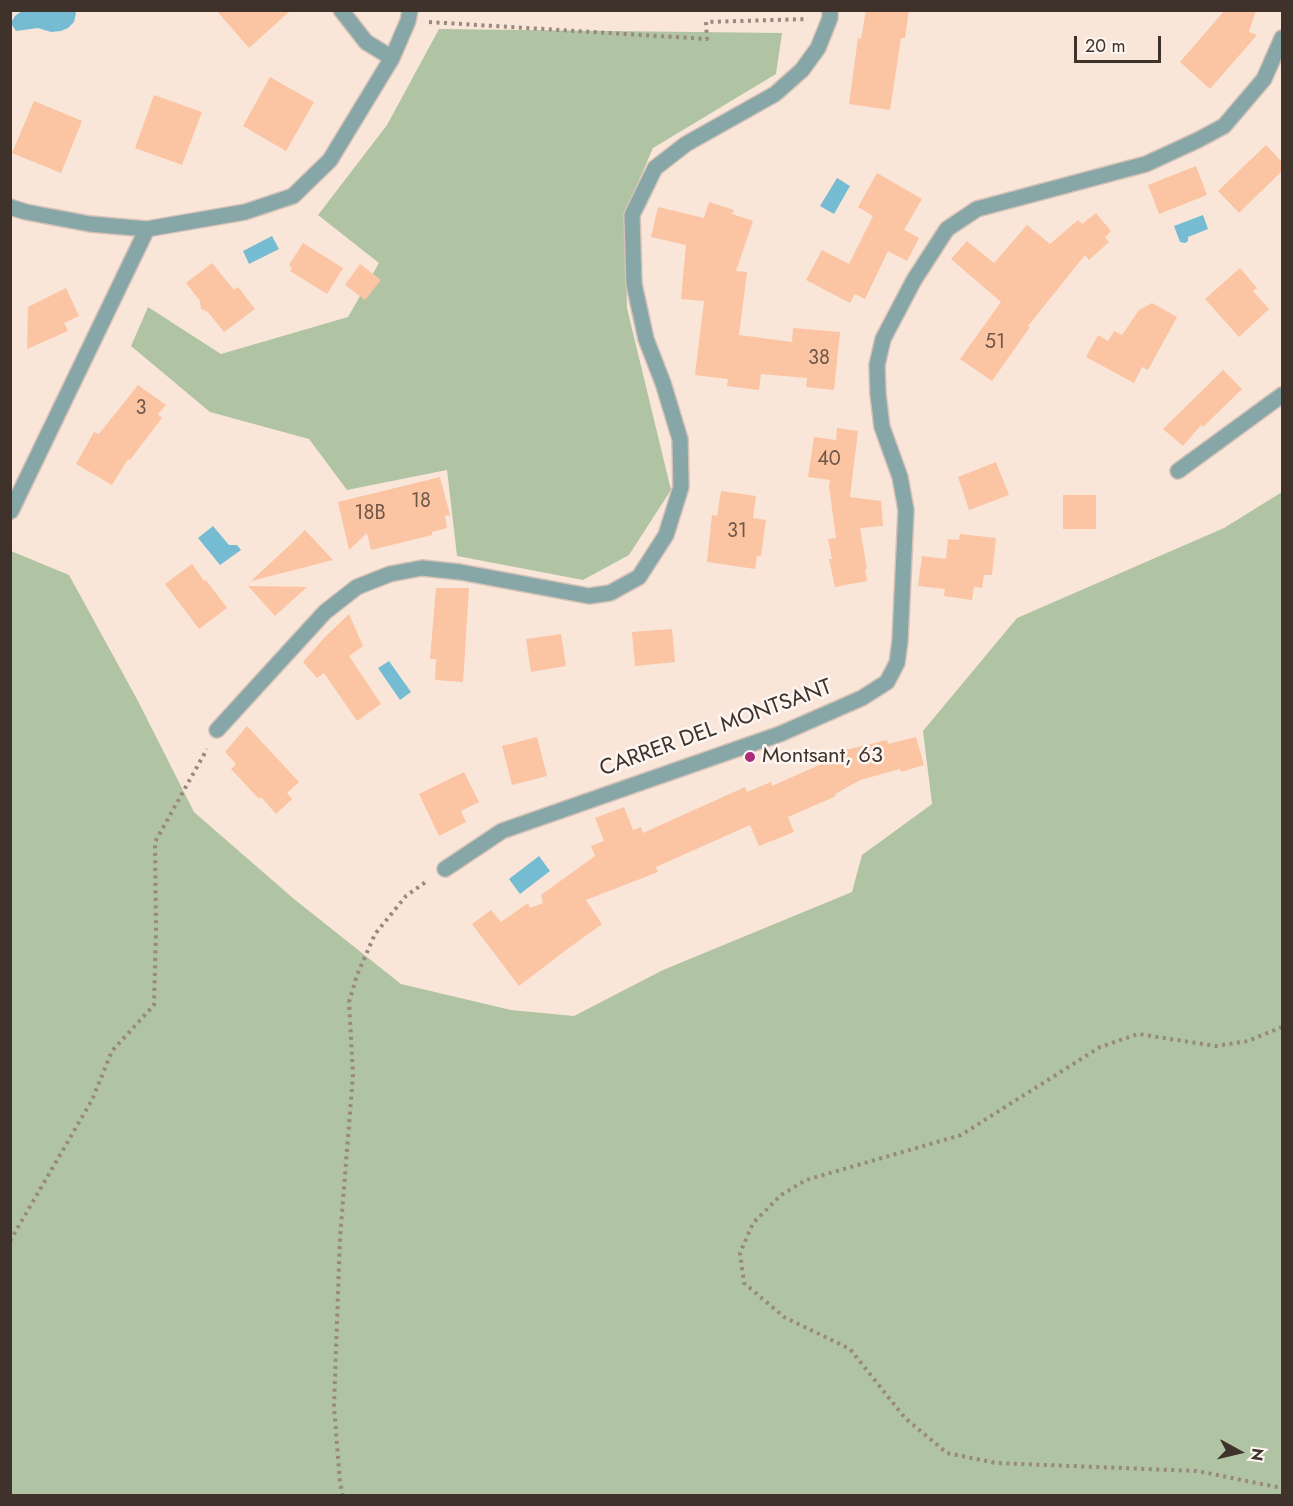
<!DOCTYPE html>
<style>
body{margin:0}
#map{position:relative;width:1293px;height:1506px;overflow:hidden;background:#fae6d9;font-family:Jost,sans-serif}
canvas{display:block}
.frame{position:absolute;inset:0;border:12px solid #3f322a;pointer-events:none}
.north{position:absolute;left:1209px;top:1422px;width:60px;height:60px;-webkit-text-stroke:4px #fdf6f2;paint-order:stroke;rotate:98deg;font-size:16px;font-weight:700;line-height:24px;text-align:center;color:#3f322a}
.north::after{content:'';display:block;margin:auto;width:21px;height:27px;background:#3f322a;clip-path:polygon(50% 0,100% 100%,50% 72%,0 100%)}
.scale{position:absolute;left:1074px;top:36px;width:87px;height:27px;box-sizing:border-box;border:3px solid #3f322a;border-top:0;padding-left:8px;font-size:18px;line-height:21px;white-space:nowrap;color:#3f322a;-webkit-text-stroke:4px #fdf6f2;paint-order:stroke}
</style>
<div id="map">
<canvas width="1293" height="1506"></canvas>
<div class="frame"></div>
<div class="north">N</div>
<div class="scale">20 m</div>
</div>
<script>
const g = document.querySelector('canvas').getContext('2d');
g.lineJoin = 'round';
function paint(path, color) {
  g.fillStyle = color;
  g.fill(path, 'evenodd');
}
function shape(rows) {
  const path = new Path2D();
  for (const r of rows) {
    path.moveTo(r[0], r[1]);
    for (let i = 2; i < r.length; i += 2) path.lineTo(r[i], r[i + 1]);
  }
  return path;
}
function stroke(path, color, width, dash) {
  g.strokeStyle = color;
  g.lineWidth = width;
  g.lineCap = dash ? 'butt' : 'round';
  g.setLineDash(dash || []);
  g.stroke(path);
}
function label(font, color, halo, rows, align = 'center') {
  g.font = font + ' Jost,sans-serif';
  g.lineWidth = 5;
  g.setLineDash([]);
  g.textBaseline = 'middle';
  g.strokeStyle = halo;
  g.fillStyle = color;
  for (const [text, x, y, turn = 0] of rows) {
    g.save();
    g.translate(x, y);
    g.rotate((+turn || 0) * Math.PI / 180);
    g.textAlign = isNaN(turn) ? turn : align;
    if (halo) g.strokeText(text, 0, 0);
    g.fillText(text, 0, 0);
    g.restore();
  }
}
const green = shape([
 [439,29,782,33,776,74,653,148,624,215,627,308,671,490,629,555,583,580,457,556,447,470,347,490,309,439,210,412,131,346,148,307,221,354,348,317,379,263,318,215,387,125],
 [1282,492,1282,1495,11,1495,11,551,69,575,138,701,194,812,294,899,401,984,511,1010,574,1016,663,970,852,892,862,855,932,804,923,731,1017,618,1224,528]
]);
const water = shape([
 [23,10,75,11,76,13,74,22,68,28,61,31,51,32,38,28,16,31,12,25,12,21,15,16],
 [837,178,850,186,834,214,820,206],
 [1203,215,1208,229,1188,237,1188,241,1185,243,1180,242,1174,226],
 [272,236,279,249,249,264,243,251],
 [213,526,229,545,237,545,241,550,220,565,198,538],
 [389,661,411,692,400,700,378,668],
 [539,856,550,871,520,894,509,879]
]);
const building = shape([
 [216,10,291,10,249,48],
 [866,10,909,10,905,38,901,38,890,110,849,104,858,38,861,39],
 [1225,10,1256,10,1249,32,1257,35,1210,89,1180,62],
 [270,77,314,102,286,151,243,126],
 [154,95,202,112,182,165,135,148],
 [34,101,82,121,61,173,12,153],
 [1266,145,1282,162,1282,171,1239,213,1218,191],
 [1196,166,1207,195,1159,214,1148,185],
 [877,173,922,199,904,230,919,238,907,261,888,251,865,299,855,294,850,303,806,280,822,250,849,264,873,216,858,207],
 [709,202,734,210,732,214,753,221,736,271,747,272,739,335,792,342,793,328,840,332,834,390,806,387,807,378,761,374,759,390,727,386,728,379,695,375,704,301,681,299,686,245,651,237,658,207,704,218],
 [1096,213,1111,231,1105,237,1109,242,1089,260,1085,255,1028,326,1030,327,992,381,960,359,1001,302,951,259,967,241,994,263,1027,225,1050,244,1078,220,1082,224],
 [303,243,343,268,327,294,290,271,292,268,289,265],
 [212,263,234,290,238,287,255,309,224,332,208,312,201,309,200,301,186,283],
 [360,264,381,280,365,300,345,285],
 [1240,268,1257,288,1253,291,1269,309,1239,337,1205,299],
 [66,288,79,316,64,323,68,331,27,349,28,307],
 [1152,303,1177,317,1148,370,1142,367,1134,383,1086,357,1098,335,1108,341,1114,331,1122,335,1139,310],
 [1223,370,1242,389,1203,427,1201,425,1183,446,1163,429],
 [138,385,166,405,158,414,162,418,130,460,128,459,112,485,76,464,94,432,99,434],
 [837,428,858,431,850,497,881,501,883,526,860,528,867,569,865,570,867,581,835,587,829,559,832,559,828,539,836,538,829,486,830,480,808,477,814,437,836,440],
 [996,462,1009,495,969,510,958,477],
 [440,477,450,515,445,516,447,528,432,532,432,535,371,550,367,533,349,550,338,502],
 [721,491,756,496,753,518,766,520,761,556,757,556,755,569,707,562,712,515,717,516],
 [1063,495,1096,495,1096,529,1063,529],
 [305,530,333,560,251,581,293,542],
 [960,534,996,538,992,575,984,575,982,588,974,587,972,600,944,596,945,589,918,586,922,556,946,559,948,539,959,540],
 [192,564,204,581,206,580,227,608,199,629,165,584],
 [248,586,307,587,275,616],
 [436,588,469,588,463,682,435,680,436,659,430,659],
 [349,614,363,646,349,656,381,704,357,721,324,673,317,678,303,662,325,637],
 [672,629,675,662,635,666,632,632],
 [561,634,566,666,531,672,526,639],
 [247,726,299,782,287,793,292,799,276,814,261,797,259,799,231,769,236,764,225,752],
 [537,737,547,776,512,785,502,746],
 [916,737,924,765,901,772,900,769,860,780,835,794,836,796,788,817,794,832,759,846,750,825,656,867,658,872,586,900,602,924,566,950,519,986,472,924,491,910,501,922,528,903,530,908,543,903,541,895,595,856,591,846,604,841,595,818,624,807,633,830,641,827,643,833,745,787,747,792,771,782,772,786,837,757,837,752,887,740,888,744],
 [464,772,479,802,461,811,466,822,439,836,419,794]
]);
const path = shape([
 [429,22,707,39,706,22,808,19],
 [1282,1027,1248,1041,1216,1046,1138,1034,1100,1047,961,1135,806,1180,781,1195,753,1223,740,1253,744,1283,784,1317,850,1349,905,1418,947,1453,996,1463,1197,1471,1282,1488],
 [10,1241,92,1100,112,1051,154,1005,156,931,155,842,207,749],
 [343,1496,340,1483,334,1406,340,1238,353,1075,349,1002,357,975,375,934,406,896,427,881]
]);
const minor = shape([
 [341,10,366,42,392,58],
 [10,207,26,212,90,224,147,229,245,212,293,196,330,160,392,58,408,21,410,10],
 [1178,471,1282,395],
 [11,511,147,229],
 [217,730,325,612,357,587,390,574,422,568,460,572,589,596,610,593,639,577,666,535,681,487,680,439,663,383,646,339,634,284,632,215,655,168,686,144,775,94,802,70,818,48,830,18,830,10],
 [445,869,502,831,780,734,862,698,887,682,897,663,900,641,906,510,900,477,882,427,878,394,877,365,883,339,914,280,947,229,977,209,1146,164,1198,140,1224,126,1264,79,1282,38]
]);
const markers = [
 [750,757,6,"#ae2c77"]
];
const numberNames = [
 ["51",995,343],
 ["38",819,359],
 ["3",141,409],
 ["40",829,460],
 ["18",421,502],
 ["18B",370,514],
 ["31",737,532]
];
const streetNames = [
 ["CARRER DEL MONTSANT",716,729,-20]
];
const poiNames = [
 ["Montsant, 63",762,757]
];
paint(green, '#b0c4a3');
paint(water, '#75bcd2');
paint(building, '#fbc4a2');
stroke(minor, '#d5c2b6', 18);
stroke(path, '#98887d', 4, [3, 4.5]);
stroke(minor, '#86a6a8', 15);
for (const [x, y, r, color] of markers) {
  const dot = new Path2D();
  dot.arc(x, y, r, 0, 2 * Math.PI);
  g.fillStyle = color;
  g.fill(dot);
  stroke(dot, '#fdf6f2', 2);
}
label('20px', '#6e5648', null, numberNames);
label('22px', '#3f322a', '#fdf6f2', streetNames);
label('22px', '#3f322a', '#fdf6f2', poiNames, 'left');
</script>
